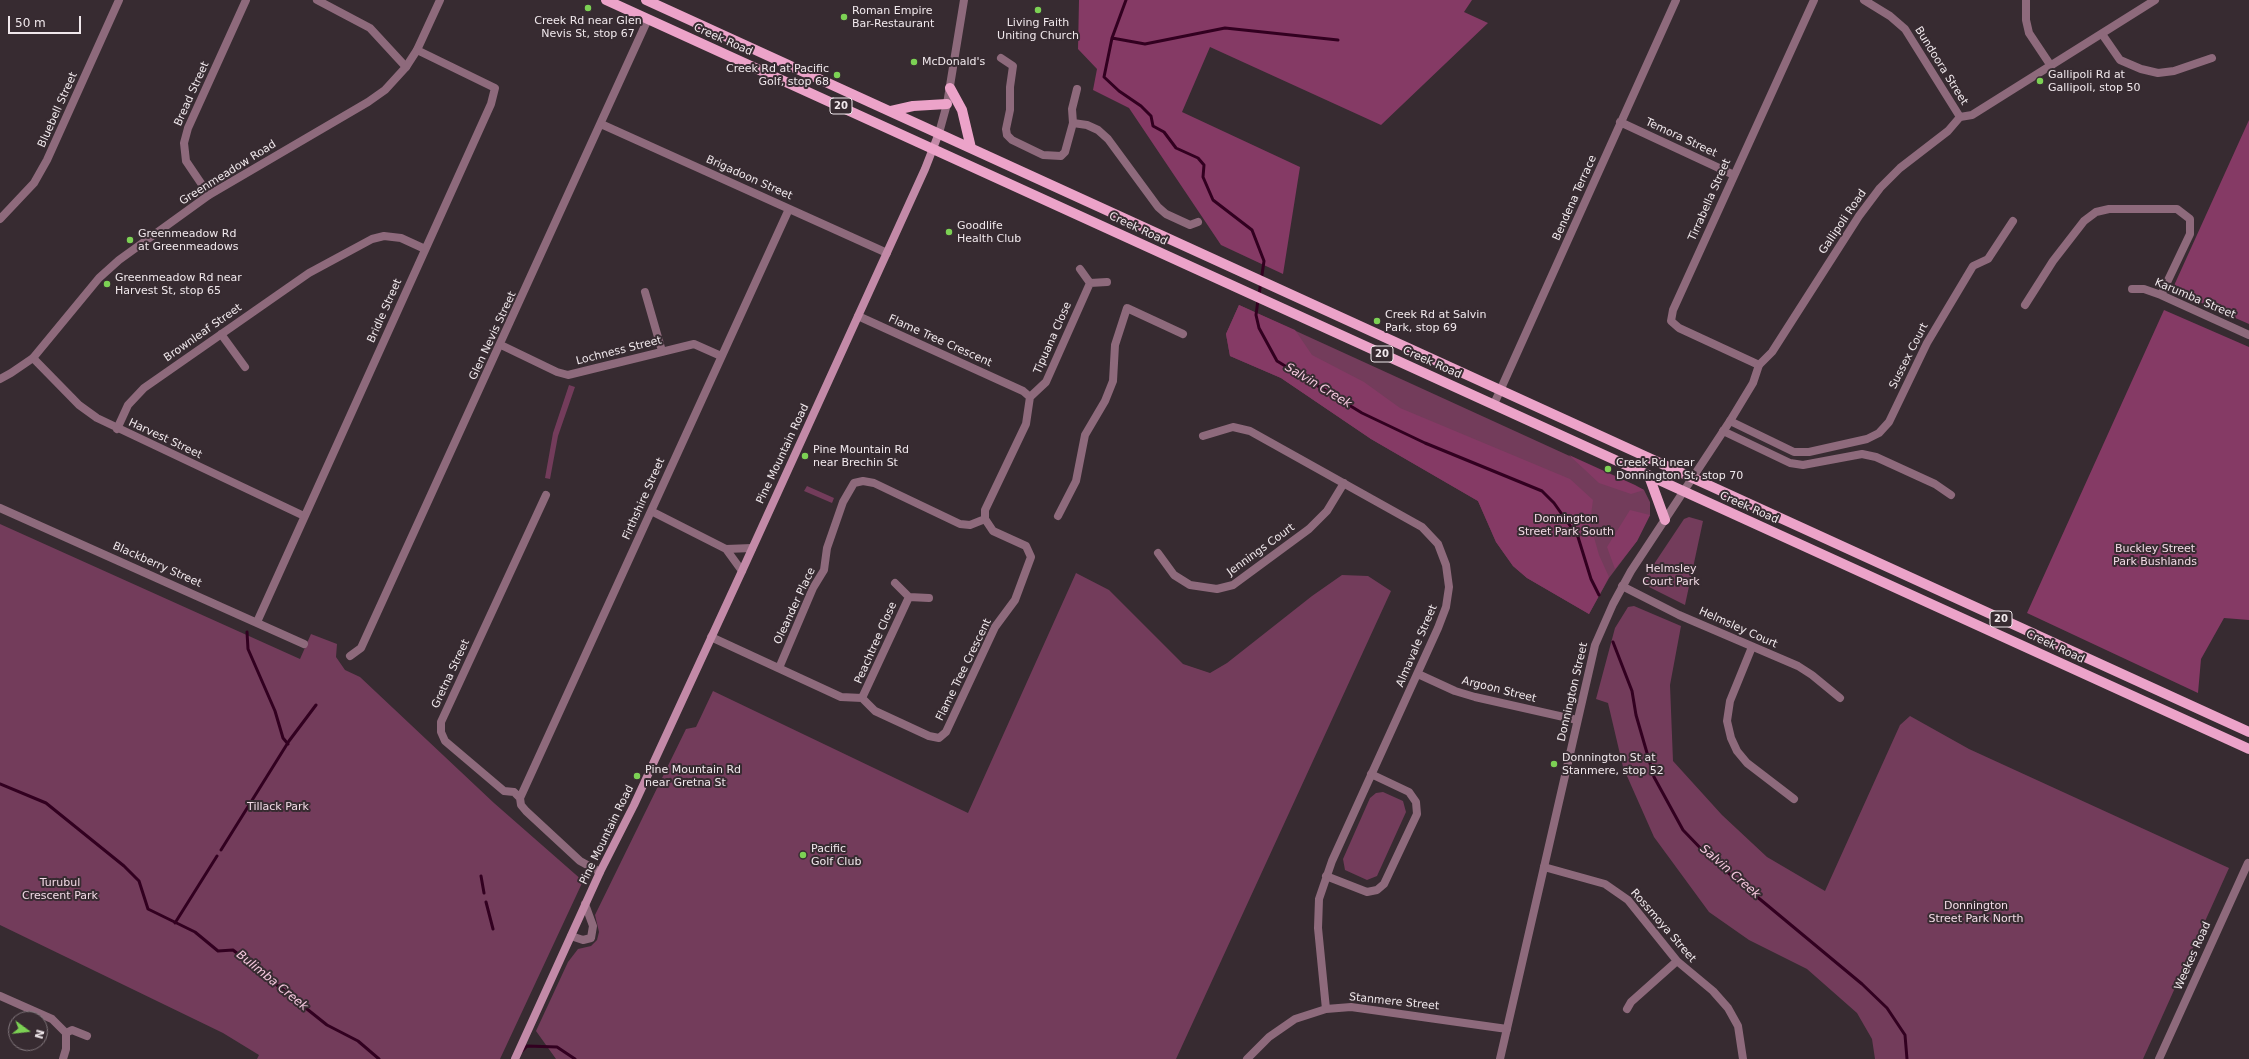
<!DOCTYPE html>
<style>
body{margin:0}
#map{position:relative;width:2249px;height:1059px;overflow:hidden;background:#372b31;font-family:"DejaVu Sans",sans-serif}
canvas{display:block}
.north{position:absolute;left:8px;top:1011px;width:40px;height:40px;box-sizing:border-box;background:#372b31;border:1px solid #81777c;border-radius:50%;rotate:105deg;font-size:11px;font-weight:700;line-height:16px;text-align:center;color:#f0e8ec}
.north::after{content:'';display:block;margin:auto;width:14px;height:18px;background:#7cd154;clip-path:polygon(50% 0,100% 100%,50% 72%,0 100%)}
.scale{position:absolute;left:8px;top:16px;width:73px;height:18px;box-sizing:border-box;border:2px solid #f0e8ec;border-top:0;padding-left:5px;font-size:12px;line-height:14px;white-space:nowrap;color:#f0e8ec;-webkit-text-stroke:3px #372b31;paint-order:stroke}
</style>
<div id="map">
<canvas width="2249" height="1059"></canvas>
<div class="north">N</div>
<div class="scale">50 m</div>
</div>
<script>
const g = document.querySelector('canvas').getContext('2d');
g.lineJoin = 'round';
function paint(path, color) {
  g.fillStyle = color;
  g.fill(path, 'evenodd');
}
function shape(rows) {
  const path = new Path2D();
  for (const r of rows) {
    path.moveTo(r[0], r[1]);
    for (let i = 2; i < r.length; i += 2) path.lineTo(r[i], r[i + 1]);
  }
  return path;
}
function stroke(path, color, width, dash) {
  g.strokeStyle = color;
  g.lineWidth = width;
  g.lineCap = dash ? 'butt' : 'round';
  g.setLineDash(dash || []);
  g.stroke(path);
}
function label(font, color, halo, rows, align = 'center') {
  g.font = font + ' "DejaVu Sans",sans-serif';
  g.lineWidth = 4;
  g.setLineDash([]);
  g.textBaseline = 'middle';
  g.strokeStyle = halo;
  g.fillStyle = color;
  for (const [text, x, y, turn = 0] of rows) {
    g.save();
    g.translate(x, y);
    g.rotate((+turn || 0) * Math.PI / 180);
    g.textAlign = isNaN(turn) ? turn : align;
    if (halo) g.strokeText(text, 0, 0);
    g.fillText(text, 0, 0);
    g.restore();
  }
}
const green = shape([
 [1239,305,1644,490,1650,502,1650,515,1637,541,1609,578,1589,614,1527,578,1513,566,1496,542,1478,501,1371,439,1281,378,1230,356,1226,334],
 [569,385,575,387,558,436,550,479,545,478,553,433],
 [807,486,834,498,832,503,804,491],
 [1689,517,1703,521,1685,605,1649,587,1644,579,1684,519],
 [0,524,300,659,311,634,337,644,336,657,345,670,360,677,494,803,583,881,500,1059,257,1059,259,1055,223,1033,0,925],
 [1076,573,1109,590,1183,664,1210,673,1227,663,1312,596,1342,575,1368,576,1391,591,1176,1059,556,1059,536,1031,568,962,578,949,591,946,597,940,599,932,595,915,686,729,696,727,713,691,968,813],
 [1634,606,1681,626,1670,685,1673,761,1722,815,1767,857,1825,891,1900,725,1910,716,1969,749,2229,868,2143,1059,1875,1059,1872,1039,1857,1013,1807,969,1749,940,1709,912,1654,837,1623,767,1608,703,1596,699,1615,628,1628,607],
 [1383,792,1403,801,1406,812,1377,876,1367,880,1345,870,1343,859,1370,798,1376,793]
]);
const forest = shape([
 [1079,0,1472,0,1464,12,1488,23,1381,125,1210,47,1182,112,1300,167,1283,274,1221,245,1129,108,1093,90,1097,69,1078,49],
 [2249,120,2249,324,2172,290],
 [1239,305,1295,330,1312,355,1364,382,1400,408,1570,479,1593,500,1590,523,1599,555,1609,577,1589,614,1527,578,1513,566,1496,542,1478,501,1371,439,1281,378,1230,356,1226,334],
 [2164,310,2249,347,2249,620,2224,618,2201,659,2198,693,2027,613],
 [1569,455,1635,485,1644,490,1631,494,1599,483],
 [1630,510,1650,515,1637,541,1615,569,1607,547]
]);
const stream = shape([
 [1126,0,1112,38,1104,77,1119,91,1141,106,1151,116,1153,126,1164,132,1176,148,1198,158,1204,165,1203,177,1213,200,1252,230,1264,261,1259,295],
 [1112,38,1145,44,1225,28,1338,40],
 [1258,300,1256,315,1259,328,1277,361,1362,413,1425,443,1542,491,1554,503,1578,537,1591,579,1599,595],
 [247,632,248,649,275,711,283,738,288,744],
 [1613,642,1632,691,1636,715,1654,777,1683,830,1708,856,1862,984,1887,1008,1905,1035,1907,1059],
 [0,784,46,803,124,866,139,881,148,909,195,932,218,951,233,950,327,1025,358,1041,379,1059],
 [221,850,289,741,316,705],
 [481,876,484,893],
 [486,902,493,929],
 [175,923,217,856],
 [521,1052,527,1046,557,1047,575,1059]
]);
const minor = shape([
 [317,0,370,28,406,67],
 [1864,0,1890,16,1905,29,1960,117],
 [2026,0,2026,20,2029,33,2051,66],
 [2102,34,2120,60,2141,69,2158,73,2174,71,2212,58],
 [1001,58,1013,66,1010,87,1010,110,1006,129,1007,135,1012,140,1043,155,1061,156,1065,152,1073,123,1087,125,1098,130,1108,139,1158,207,1166,214,1190,225,1198,222],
 [1620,122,1734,175],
 [1073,123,1072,109,1077,89],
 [601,124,887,253],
 [209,195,186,161,184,143,188,128,246,0],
 [0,219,34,183,47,160,119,0],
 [1080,269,1090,283,1107,282],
 [2132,289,2144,289,2161,295,2249,335],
 [645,292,662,351],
 [2025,305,2053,261,2084,221,2096,212,2109,209,2177,209,2190,219,2190,234,2161,295],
 [221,334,245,367],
 [501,345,557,372,568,375,694,344,721,356],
 [33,358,79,405,97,418,304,516],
 [1759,365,1679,328,1671,321,1673,310,1814,0],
 [1030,397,1046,382,1090,283],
 [1494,404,1676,0],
 [1730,421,1794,452,1809,452,1867,439,1879,433,1889,422,1927,343,1973,266,1988,259,2013,221],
 [117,429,128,405,144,388,309,273,372,239,384,236,401,238,425,249],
 [1723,431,1790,463,1803,465,1862,454,1876,457,1935,484,1951,495],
 [1203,436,1233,427,1250,431,1422,527,1438,544,1446,565,1449,587,1446,607,1438,628,1332,861,1319,899,1318,928,1326,1009],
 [546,495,441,722,441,732,445,741,504,791,514,792,520,798,521,805,526,811,580,861,600,872],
 [0,508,304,644],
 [651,511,726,549,752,548],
 [1058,516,1076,481,1085,435,1105,401,1113,381,1115,345,1127,308,1183,334],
 [726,549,742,571],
 [1158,553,1174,575,1190,585,1217,589,1233,585,1309,529,1327,511,1344,483],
 [895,583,909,597,929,598],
 [1622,586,1679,615,1798,666,1812,675,1840,698],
 [257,622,491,104,495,88,417,50],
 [711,637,841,697,862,698,875,711,929,736,939,738,946,732,995,627,1015,600,1031,557,1026,546,993,531,985,519,985,510,1026,424,1030,397,1023,391,858,316],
 [1752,647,1730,701,1727,721,1731,738,1737,751,1747,763,1794,799],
 [350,656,361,648,648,19],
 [779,668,813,588,824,570,827,548,843,502,854,483,863,481,874,483,960,524,970,525,985,519],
 [1418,674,1455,691,1475,697,1577,720],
 [862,698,909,597],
 [520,798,789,209],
 [1544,867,1605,884,1628,900,1677,961,1713,991,1728,1008,1738,1026,1743,1059],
 [1326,876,1367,892,1377,890,1384,884,1417,814,1416,802,1409,792,1371,774],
 [571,936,583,940,591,938,593,926,585,904],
 [0,996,52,1019,66,1033,66,1049,63,1059],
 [1627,1009,1631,1002,1677,961],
 [66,1033,72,1030,87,1036],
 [1247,1059,1269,1037,1295,1019,1326,1009,1351,1007,1507,1029],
 [2159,1059,2248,863]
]);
const tertiary = shape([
 [939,133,947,104,964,0],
 [0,379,11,373,33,358,99,278,119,260,209,195,368,102,385,90,406,67,417,50,440,0],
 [1500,1059,1595,645,1613,604,1631,571,1730,421,1753,383,1759,365,1772,352,1859,216,1880,188,1900,168,1948,131,1960,117,1972,115,2155,0]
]);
const secondary = shape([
 [515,1059,600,872,634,805,742,571,925,169,939,133]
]);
const primary = shape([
 [606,0,2249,749],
 [646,0,2249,732],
 [950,88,962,110,971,148],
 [891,111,913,106,947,104],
 [1649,476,1665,520]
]);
const markers = [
 [588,8,4,"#7cd154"],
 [1038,10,4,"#7cd154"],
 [844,17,4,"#7cd154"],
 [914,62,4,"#7cd154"],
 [837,75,4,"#7cd154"],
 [2040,81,4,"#7cd154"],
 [949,232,4,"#7cd154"],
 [130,240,4,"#7cd154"],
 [107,284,4,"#7cd154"],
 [1377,321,4,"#7cd154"],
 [805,456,4,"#7cd154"],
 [1608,469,4,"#7cd154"],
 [1554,764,4,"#7cd154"],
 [637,776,4,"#7cd154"],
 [803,855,4,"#7cd154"]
];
const shields = [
 [841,106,22],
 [1382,354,22],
 [2001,619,22]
];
const shieldNames = [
 ["20",841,106],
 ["20",1382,354],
 ["20",2001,619]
];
const poiNames = [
 ["Roman Empire",852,11],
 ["Bar-Restaurant",852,24],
 ["Creek Rd near Glen",588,21,"center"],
 ["Nevis St, stop 67",588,34,"center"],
 ["Living Faith",1038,23,"center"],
 ["Uniting Church",1038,36,"center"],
 ["McDonald's",922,62],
 ["Creek Rd at Pacific",829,69,"right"],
 ["Golf, stop 68",829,82,"right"],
 ["Gallipoli Rd at",2048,75],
 ["Gallipoli, stop 50",2048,88],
 ["Goodlife",957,226],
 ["Health Club",957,239],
 ["Greenmeadow Rd",138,234],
 ["at Greenmeadows",138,247],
 ["Greenmeadow Rd near",115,278],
 ["Harvest St, stop 65",115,291],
 ["Creek Rd at Salvin",1385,315],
 ["Park, stop 69",1385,328],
 ["Pine Mountain Rd",813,450],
 ["near Brechin St",813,463],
 ["Creek Rd near",1616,463],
 ["Donnington St, stop 70",1616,476],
 ["Donnington St at",1562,758],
 ["Stanmere, stop 52",1562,771],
 ["Pine Mountain Rd",645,770],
 ["near Gretna St",645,783],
 ["Pacific",811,849],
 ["Golf Club",811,862]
];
const streetNames = [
 ["Creek Road",723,40,24],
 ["Bundoora Street",1941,66,58],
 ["Bread Street",192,94,-66],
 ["Bluebell Street",58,110,-66],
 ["Temora Street",1681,138,25],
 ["Greenmeadow Road",228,173,-32],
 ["Brigadoon Street",749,178,24],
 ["Bendena Terrace",1575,198,-66],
 ["Tirrabella Street",1710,200,-66],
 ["Gallipoli Road",1843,222,-56],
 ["Creek Road",1138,229,25],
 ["Karumba Street",2195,299,23],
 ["Bridle Street",385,311,-66],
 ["Brownleaf Street",203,333,-35],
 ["Glen Nevis Street",493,336,-65],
 ["Tipuana Close",1053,338,-66],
 ["Flame Tree Crescent",940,341,24],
 ["Lochness Street",619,351,-14],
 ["Sussex Court",1909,356,-63],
 ["Creek Road",1432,363,24],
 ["Harvest Street",165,439,25],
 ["Pine Mountain Road",783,454,-65],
 ["Firthshire Street",644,499,-66],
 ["Creek Road",1749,508,24],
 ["Jennings Court",1261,550,-36],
 ["Blackberry Street",157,565,24],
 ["Oleander Place",795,606,-65],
 ["Helmsley Court",1738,628,24],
 ["Peachtree Close",876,643,-66],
 ["Almavale Street",1417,646,-67],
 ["Creek Road",2055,647,25],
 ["Flame Tree Crescent",964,670,-64],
 ["Gretna Street",451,674,-65],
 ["Argoon Street",1499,690,14],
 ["Donnington Street",1573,692,-77],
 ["Pine Mountain Road",607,835,-64],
 ["Rossmoya Street",1663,926,49],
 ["Weekes Road",2193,956,-66],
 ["Stanmere Street",1394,1002,6]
];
const parkNames = [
 ["Donnington",1566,519],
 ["Street Park South",1566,532],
 ["Buckley Street",2155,549],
 ["Park Bushlands",2155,562],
 ["Helmsley",1671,569],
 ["Court Park",1671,582],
 ["Tillack Park",278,807],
 ["Turubul",60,883],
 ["Crescent Park",60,896],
 ["Donnington",1976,906],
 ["Street Park North",1976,919]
];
const waterNames = [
 ["Salvin Creek",1318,386,31],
 ["Salvin Creek",1730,872,41],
 ["Bulimba Creek",272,981,39]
];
paint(green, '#733c5b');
paint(forest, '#853a65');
stroke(stream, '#320020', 3);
stroke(minor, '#8e6a7c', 8);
stroke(tertiary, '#8e6a7c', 8);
stroke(secondary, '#c38aa8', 8);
stroke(primary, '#eca3c9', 10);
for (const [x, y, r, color] of markers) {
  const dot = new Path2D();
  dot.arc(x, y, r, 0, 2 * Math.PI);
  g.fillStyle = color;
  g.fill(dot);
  stroke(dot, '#372b31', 1.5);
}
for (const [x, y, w] of shields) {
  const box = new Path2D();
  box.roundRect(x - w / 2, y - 8, w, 16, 3);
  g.fillStyle = '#372b31';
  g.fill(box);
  stroke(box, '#f0e8ec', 1);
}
label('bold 10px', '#f0e8ec', null, shieldNames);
label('11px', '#f0e8ec', '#372b31', poiNames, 'left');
label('11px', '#f0e8ec', '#372b31', streetNames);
label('11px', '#f2dbe6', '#372b31', parkNames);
label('italic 12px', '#f6c9df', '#372b31', waterNames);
</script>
